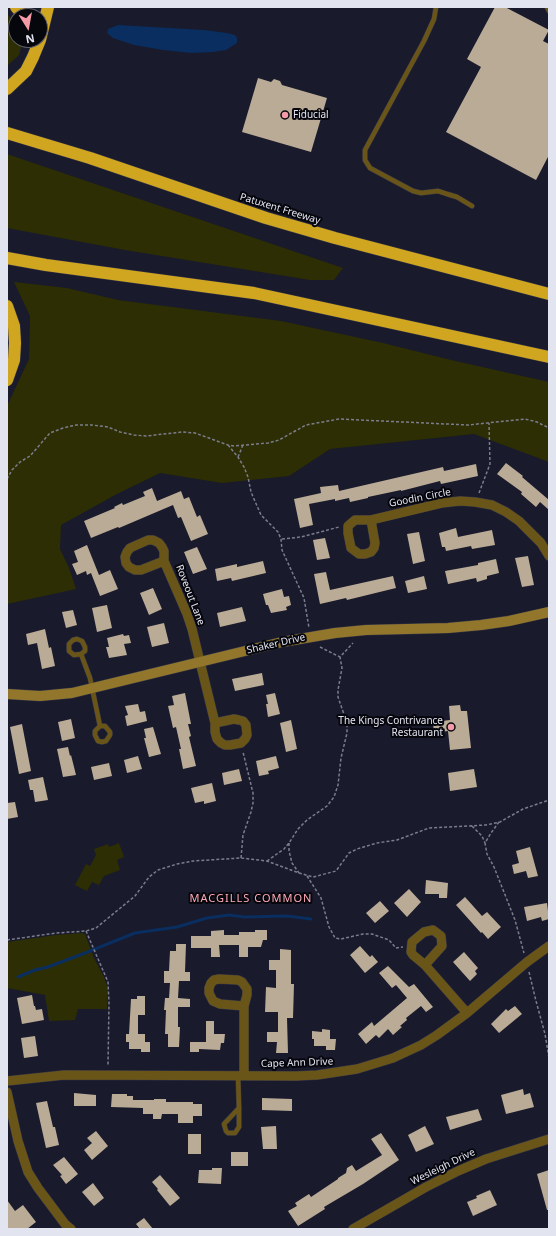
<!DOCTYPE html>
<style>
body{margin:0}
#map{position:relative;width:556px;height:1236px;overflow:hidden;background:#191a2c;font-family:"Noto Sans",sans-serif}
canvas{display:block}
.frame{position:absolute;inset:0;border:8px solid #e2e4f0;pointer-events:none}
.north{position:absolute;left:8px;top:8px;width:40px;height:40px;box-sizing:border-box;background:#06060d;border:1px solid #5e5f68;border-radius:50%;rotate:169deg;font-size:11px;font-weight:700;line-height:16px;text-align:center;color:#e2e4f0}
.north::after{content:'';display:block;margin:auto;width:14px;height:18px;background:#f39aa8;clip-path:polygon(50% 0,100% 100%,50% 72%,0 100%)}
</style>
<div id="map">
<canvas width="556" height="1236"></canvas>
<div class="frame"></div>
<div class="north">N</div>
</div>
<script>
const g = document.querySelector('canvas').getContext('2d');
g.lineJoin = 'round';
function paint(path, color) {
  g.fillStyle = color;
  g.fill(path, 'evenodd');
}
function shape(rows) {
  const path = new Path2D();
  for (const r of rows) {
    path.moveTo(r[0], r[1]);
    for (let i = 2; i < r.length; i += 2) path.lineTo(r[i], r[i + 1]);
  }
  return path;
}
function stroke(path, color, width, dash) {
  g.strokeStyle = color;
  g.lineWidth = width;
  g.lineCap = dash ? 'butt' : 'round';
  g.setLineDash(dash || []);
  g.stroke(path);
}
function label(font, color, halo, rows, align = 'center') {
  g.font = font + ' "Noto Sans",sans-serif';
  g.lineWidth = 4;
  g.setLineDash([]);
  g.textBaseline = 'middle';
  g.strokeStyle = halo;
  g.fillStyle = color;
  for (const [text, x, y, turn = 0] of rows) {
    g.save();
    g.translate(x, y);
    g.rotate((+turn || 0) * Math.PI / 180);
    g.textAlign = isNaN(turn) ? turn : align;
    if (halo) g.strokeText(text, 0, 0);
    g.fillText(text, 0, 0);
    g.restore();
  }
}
const green = shape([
 [7,14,16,23,16,40,23,40,19,55,7,66],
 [7,154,166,208,343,268,334,280,310,280,125,250,7,228],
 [14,282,67,288,118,300,281,321,383,343,451,360,549,382,549,462,474,434,330,449,289,476,222,483,160,473,117,494,61,525,60,549,69,568,76,589,7,604,7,406,29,359,30,316],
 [119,843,124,857,117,860,120,870,104,876,99,885,92,882,87,891,75,885,86,864,90,866,96,855,94,849,108,844,109,847],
 [82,933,85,934,94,958,104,977,108,989,107,1009,78,1009,75,1020,49,1021,45,995,7,988,7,942,56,935]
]);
const water = shape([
 [118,25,204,30,227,33,235,35,237,38,237,43,226,50,213,52,192,53,163,50,134,45,113,38,107,33,108,29]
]);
const stream = shape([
 [18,977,35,970,48,967,85,953,135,933,177,927,207,918,229,915,244,917,287,916,311,919]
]);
const building = shape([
 [495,7,505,7,549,30,543,41,549,44,549,155,536,180,446,132,481,67,467,59],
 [258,78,271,82,274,79,280,81,282,85,327,98,311,152,242,132],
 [506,463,523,476,522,477,549,500,549,510,540,502,536,507,521,494,522,492,497,474],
 [476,464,478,476,441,484,440,481,401,491,401,490,368,497,368,498,350,502,349,498,335,501,335,499,309,504,313,525,300,528,294,499,321,493,320,487,338,485,339,491,443,467,444,471],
 [152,488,157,501,181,491,184,499,189,497,197,517,200,515,208,534,191,541,181,517,178,518,173,505,119,528,118,527,91,538,84,521,115,508,114,507,122,503,123,505,145,496,143,492],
 [456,528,458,537,492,530,495,545,472,549,471,546,446,551,445,547,442,547,439,533],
 [419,532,425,561,413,564,407,534],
 [325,538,330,558,317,560,313,540],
 [87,545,99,575,110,570,118,589,100,596,91,573,87,575,86,571,77,575,72,564,78,562,74,551],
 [197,547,207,569,193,574,184,552],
 [528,556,534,585,522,587,515,558],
 [496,559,499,573,487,576,487,579,477,582,476,578,448,584,445,571,478,565,478,563],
 [263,561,266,573,232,581,231,578,217,581,215,569,237,564,237,567],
 [326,572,330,590,393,576,396,588,347,600,346,598,320,604,314,574],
 [424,576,427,589,408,593,405,581],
 [153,588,162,609,149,615,140,593],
 [282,589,284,597,289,596,291,605,286,607,287,610,271,613,268,605,266,605,263,594],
 [107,605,112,628,97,632,92,608],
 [242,607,246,621,220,627,217,613],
 [73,610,77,625,66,628,62,612],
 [164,623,169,643,152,647,147,627],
 [45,629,49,648,51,647,55,666,42,669,37,643,28,645,26,634],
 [123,634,124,636,129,635,131,643,124,644,127,655,109,658,106,647,109,647,107,638],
 [262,673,264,685,235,691,232,679],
 [185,693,191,724,188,724,191,736,189,737,196,766,183,769,179,749,181,749,176,727,173,728,168,706,174,705,172,696],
 [275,693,280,714,268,717,266,704,268,704,266,695],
 [138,704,140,712,145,711,147,721,127,726,125,716,128,715,125,706],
 [460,705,461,711,467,711,471,748,450,750,448,731,434,733,433,722,450,720,449,706],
 [71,719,75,738,62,741,58,722],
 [291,720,297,749,286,752,280,723],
 [22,724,31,771,19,774,10,727],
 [153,727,161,754,149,757,144,738,146,738,144,729],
 [68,747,70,756,71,755,76,775,63,777,57,749],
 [138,756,142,769,127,773,124,760],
 [276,756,279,768,268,771,269,774,259,776,256,761],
 [109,763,112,776,94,780,91,767],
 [239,769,242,781,224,785,222,773],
 [474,769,477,787,450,791,448,773],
 [43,777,48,800,35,802,33,790,30,790,28,780],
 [212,783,216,801,204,804,204,801,195,803,191,788],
 [15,802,18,817,7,819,7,803],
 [530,847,538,876,528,878,526,871,514,874,512,865,519,863,516,851],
 [426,880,448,883,447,898,439,898,439,894,425,894],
 [409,889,421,902,407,917,394,903],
 [465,897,482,916,487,912,501,927,488,939,482,932,481,933,456,905],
 [380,901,389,911,375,923,366,913],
 [547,903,549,919,542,921,541,917,527,921,524,907],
 [224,930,224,935,239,935,239,932,255,932,255,930,267,930,267,940,263,940,261,947,248,947,248,957,239,957,239,945,219,945,220,957,211,957,211,948,191,948,191,936,211,936,211,931],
 [176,944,186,944,185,972,190,972,190,981,179,981,178,998,190,999,190,1007,178,1007,178,1027,180,1027,179,1047,168,1047,168,1034,165,1034,166,1010,164,1010,165,998,169,998,170,983,164,983,164,971,169,971,170,951,176,951],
 [360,946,370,957,372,955,378,962,365,973,350,955],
 [280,949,291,950,291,984,294,984,293,1018,287,1018,288,1053,276,1053,277,1042,267,1042,267,1032,278,1032,278,1012,265,1012,266,987,276,988,276,970,269,970,269,960,280,960],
 [464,952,478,968,475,971,477,974,470,981,453,962],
 [388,966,409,987,414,984,433,1007,426,1012,421,1006,406,1018,407,1020,400,1026,402,1027,393,1035,388,1029,379,1038,376,1035,366,1044,358,1034,372,1022,374,1026,407,998,396,985,392,988,379,973],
 [32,995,34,1006,35,1006,36,1010,42,1009,44,1020,22,1024,17,998],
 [137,996,145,996,145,1015,138,1015,138,1034,145,1034,145,1042,150,1042,150,1052,141,1052,141,1049,129,1049,129,1042,126,1042,126,1034,129,1034,131,999,137,999],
 [515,1006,522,1014,499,1033,491,1024,506,1009,508,1011],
 [206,1021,214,1021,214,1034,225,1034,224,1043,221,1043,220,1050,199,1049,199,1052,190,1052,190,1042,206,1042],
 [322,1029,330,1030,330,1039,336,1039,335,1050,326,1050,326,1046,314,1046,314,1039,312,1039,312,1031,322,1032],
 [35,1036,38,1056,24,1058,21,1038],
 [523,1089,524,1095,530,1093,534,1107,506,1114,501,1095],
 [74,1093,96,1095,96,1106,74,1106],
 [112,1094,127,1094,127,1096,133,1096,133,1100,154,1100,154,1099,166,1099,166,1102,193,1102,193,1104,202,1104,202,1116,193,1116,193,1123,178,1123,178,1114,162,1114,161,1119,153,1119,153,1114,143,1114,143,1108,111,1107],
 [262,1098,292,1099,292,1111,262,1110],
 [47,1101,53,1127,55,1127,59,1145,46,1148,36,1103],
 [478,1109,482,1120,450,1130,446,1117],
 [276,1126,277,1149,263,1149,261,1127],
 [425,1126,434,1144,416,1152,408,1135],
 [96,1131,108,1146,92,1160,84,1150,92,1143,87,1138],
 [381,1133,399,1160,363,1184,324,1207,325,1209,298,1226,288,1211,297,1206,295,1203,309,1194,311,1197,338,1179,338,1178,346,1173,347,1168,352,1165,356,1171,382,1155,371,1139],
 [188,1134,201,1134,201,1154,188,1154],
 [231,1152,248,1152,248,1166,231,1166],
 [64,1157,78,1174,66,1184,60,1176,62,1175,53,1165],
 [212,1168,222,1168,221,1184,198,1183,199,1170,212,1170],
 [549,1170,549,1210,547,1210,537,1174],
 [160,1175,180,1198,170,1206,157,1190,158,1189,152,1182],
 [93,1183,104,1198,94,1206,82,1192],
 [490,1190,497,1205,473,1216,467,1202,477,1198,476,1196],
 [7,1200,15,1211,23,1205,36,1222,27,1229,7,1229],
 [144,1218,153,1229,140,1229,136,1224]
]);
const path = shape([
 [228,445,238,457,244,467,248,477,251,492,261,515,278,532,281,539,282,550,304,598,309,628],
 [238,457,243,445],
 [7,479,12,470,20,462,30,456,50,433,63,428,76,425,92,425,108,427,120,432,134,435,146,436,182,432,195,433,228,445,234,446,268,443,279,440,306,425,339,419,468,425,525,419,537,422,549,428],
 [479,493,490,464,489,423],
 [282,539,301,537,339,527],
 [320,647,340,657],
 [499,822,491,833,485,843,487,854,494,867,515,920,524,953],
 [472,826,482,836,485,843],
 [289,843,289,851,292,863,299,873],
 [241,858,243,835,251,812,253,803,253,793,243,752],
 [267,861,284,849,289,843,298,829,307,820,327,806,334,797,338,785,341,758,347,733,347,723,338,697,338,690,342,668,340,657,353,643],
 [307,876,321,898,329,927,335,938,341,939,363,934,372,934,389,940,396,948,403,947],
 [86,931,108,982,109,1002,108,1066],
 [7,940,56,933,86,931,96,928,135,896,149,877,158,870,177,864,193,861,241,858,267,861,299,873,313,877,336,871,349,853,357,849,377,843,397,840,429,828,486,825,500,822,523,809,549,800],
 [529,972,536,1001,545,1034,549,1058]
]);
const lane = shape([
 [436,7,434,19,424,41,365,150,365,160,370,168,413,191,421,193,438,191,447,194,457,197,472,206],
 [547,7,549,11],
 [81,654,74,655,69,651,69,644,73,640,77,639,82,641,85,647,85,651,81,654,90,678,100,726,95,731,95,735,98,741,102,742,106,741,110,735,110,732,105,726,100,726],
 [238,1075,239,1108,239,1127,235,1133,228,1133,226,1131,224,1124,239,1108]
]);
const street = shape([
 [371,520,375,543,374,548,371,552,365,554,359,554,351,548,348,533,348,526,355,520,371,520,442,503,460,501,475,502,492,505,506,512,519,521,541,543,549,556],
 [164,561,164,551,162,547,159,543,153,540,148,540,130,548,127,552,125,557,126,563,129,567,135,570,141,570,164,561,187,614,192,629,215,723,215,732,217,739,221,743,225,745,230,745,241,743,245,739,247,735,246,725,243,721,239,720,234,719,215,723],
 [425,965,413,955,411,952,412,942,424,932,433,930,441,936,442,946,425,965,467,1013],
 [244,1006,220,1004,213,1001,209,993,209,988,211,983,214,980,219,979,238,980,242,982,247,989,247,995,244,1006,244,1075],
 [7,1081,64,1075,296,1076,317,1075,357,1069,393,1058,421,1045,437,1035,467,1013,527,962,549,946],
 [7,1092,18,1141,28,1172,38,1188,65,1224,71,1229],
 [353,1229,426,1187,458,1171,486,1159,549,1139]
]);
const secondary = shape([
 [7,694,40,696,72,693,282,642,335,633,366,630,448,628,481,625,509,621,549,612]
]);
const highway = shape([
 [16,7,24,16],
 [7,89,26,71,33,57,40,40,48,7],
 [7,133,90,158,266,218,335,238,549,294],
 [7,258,46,265,254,293,549,357],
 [7,306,14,326,15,343,14,360,7,380]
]);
const markers = [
 [285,115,4,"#f39aa8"],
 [451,727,4,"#f39aa8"]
];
const poiNames = [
 ["Fiducial",293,115],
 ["The Kings Contrivance",443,721,"right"],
 ["Restaurant",443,733,"right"]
];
const streetNames = [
 ["Patuxent Freeway",280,209,17],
 ["Goodin Circle",420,498,-11],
 ["Roveout Lane",190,595,69],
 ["Shaker Drive",276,644,-13],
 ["Cape Ann Drive",297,1063,-2],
 ["Wesleigh Drive",443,1167,-26]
];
const neighbourhoodNames = [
 ["MACGILLS COMMON",251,899]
];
paint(green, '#2d2e03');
paint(water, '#092e5f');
stroke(stream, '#092e5f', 3);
paint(building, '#baab96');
stroke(lane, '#353647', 5.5);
stroke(street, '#353647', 10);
stroke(secondary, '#353647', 11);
stroke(highway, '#353647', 13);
stroke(path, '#7c7d8c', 1.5, [3, 2]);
stroke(lane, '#6a5519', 4.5);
stroke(street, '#6a5519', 9);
stroke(secondary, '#91762b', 10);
stroke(highway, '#d0a620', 12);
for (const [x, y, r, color] of markers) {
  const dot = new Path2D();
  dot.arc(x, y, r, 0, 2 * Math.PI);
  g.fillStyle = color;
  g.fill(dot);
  stroke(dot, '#06060d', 1.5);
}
label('10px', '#e2e4f0', '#06060d', poiNames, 'left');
label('10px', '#e2e4f0', '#06060d', streetNames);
g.letterSpacing = '1px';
label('11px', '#feaab7', '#06060d', neighbourhoodNames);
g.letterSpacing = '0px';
</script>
